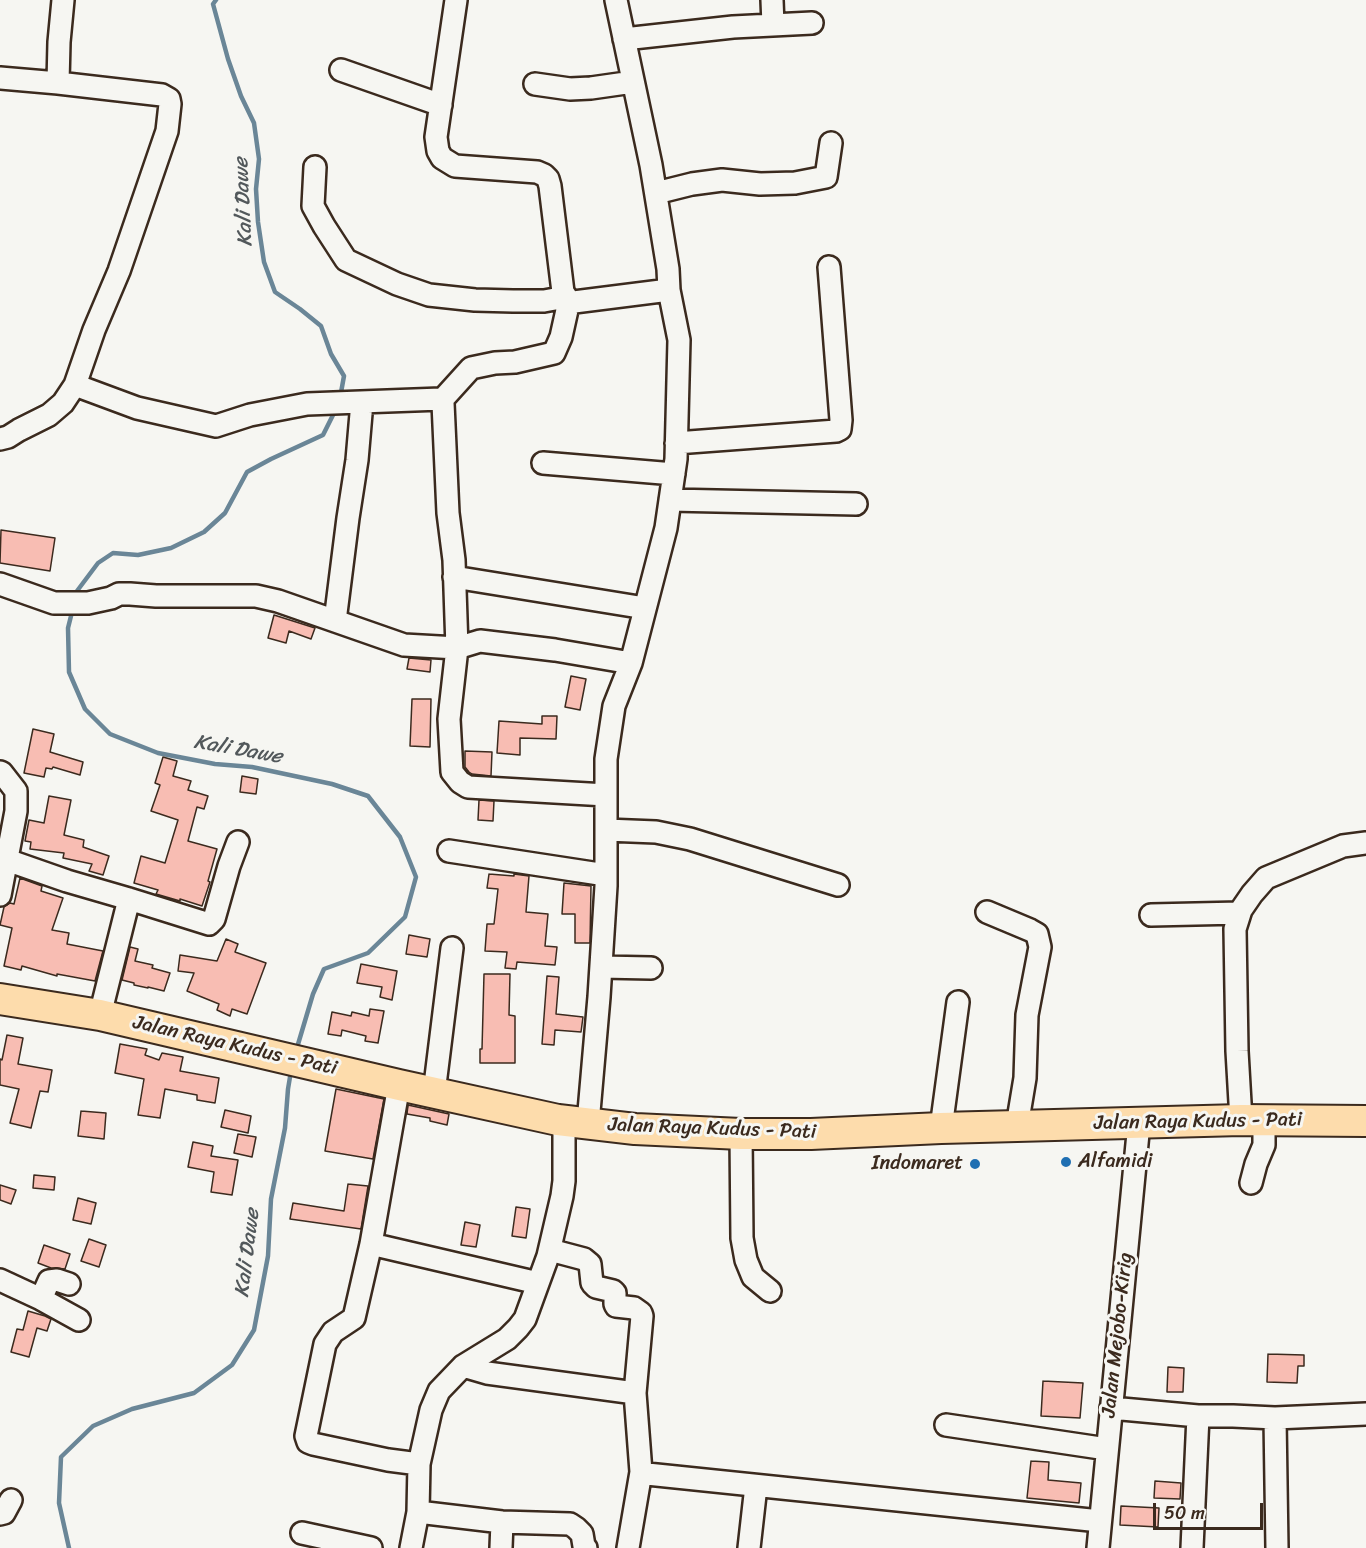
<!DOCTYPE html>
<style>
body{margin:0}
#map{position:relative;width:1366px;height:1548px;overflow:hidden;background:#f6f6f2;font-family:Sriracha,sans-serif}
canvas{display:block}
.scale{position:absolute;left:1153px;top:1503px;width:110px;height:27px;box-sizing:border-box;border:3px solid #3b2a1e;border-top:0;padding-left:8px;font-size:18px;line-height:21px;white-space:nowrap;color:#3b2a1e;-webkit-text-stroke:4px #f6f6f2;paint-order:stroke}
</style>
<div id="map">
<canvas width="1366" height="1548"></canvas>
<div class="scale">50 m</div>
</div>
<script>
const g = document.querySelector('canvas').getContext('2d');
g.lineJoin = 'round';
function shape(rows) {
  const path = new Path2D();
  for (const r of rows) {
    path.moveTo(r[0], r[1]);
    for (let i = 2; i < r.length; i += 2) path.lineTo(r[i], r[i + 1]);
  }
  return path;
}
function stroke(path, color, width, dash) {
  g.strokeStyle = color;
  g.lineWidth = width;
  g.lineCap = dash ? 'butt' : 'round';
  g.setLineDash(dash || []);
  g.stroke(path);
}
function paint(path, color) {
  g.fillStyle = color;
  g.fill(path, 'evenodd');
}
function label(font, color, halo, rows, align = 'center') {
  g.font = font + ' Sriracha,sans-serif';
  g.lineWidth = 6;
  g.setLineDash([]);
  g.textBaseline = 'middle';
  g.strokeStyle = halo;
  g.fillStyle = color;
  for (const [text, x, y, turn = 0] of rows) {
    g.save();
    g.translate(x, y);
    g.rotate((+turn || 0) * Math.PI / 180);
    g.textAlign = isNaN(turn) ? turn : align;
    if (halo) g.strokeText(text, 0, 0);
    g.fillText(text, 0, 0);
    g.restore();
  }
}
const stream = shape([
 [216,0,213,4,228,59,241,96,254,123,259,159,256,189,258,222,264,262,275,292,300,309,321,326,331,354,344,376,340,398],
 [76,597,77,591,98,563,113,553,138,555,171,548,204,532,225,513,247,472,271,459,323,435,336,409],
 [73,608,68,628,69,672,85,709,110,734,158,753,215,764,252,767,332,784,368,796,400,837,416,877,405,917,368,953,324,969,313,994,296,1051],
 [69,1548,59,1503,61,1457,93,1426,132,1409,194,1393,232,1365,254,1330,268,1256,271,1199,285,1128,288,1089,291,1071]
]);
const building = shape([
 [1,530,55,538,50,571,0,563,1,530],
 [274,615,315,628,311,639,289,631,286,643,268,638,274,615],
 [409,658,431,660,430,672,407,669,409,658],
 [571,676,586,679,580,710,565,707,571,676],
 [412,699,431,699,430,747,410,746,412,699],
 [542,716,557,716,556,739,520,738,520,755,497,753,499,721,542,724,542,716],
 [33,729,54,734,50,752,83,762,80,775,53,767,52,769,46,768,44,777,24,773,33,729],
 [465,751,492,752,491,776,472,774,469,772,465,767,465,751],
 [163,757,177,761,173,776,191,781,188,790,208,796,204,809,197,807,188,841,217,849,208,881,210,882,202,906,180,899,180,901,156,894,158,890,134,883,141,856,165,863,178,820,151,811,160,785,155,783,163,757],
 [242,776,258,779,256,794,240,792,242,776],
 [49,796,71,800,64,835,84,840,83,847,109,856,103,875,89,871,92,864,63,858,64,853,30,849,31,842,25,841,29,820,44,823,49,796],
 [479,800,494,801,493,821,478,820,479,800],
 [489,874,514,876,514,874,529,876,526,912,548,914,545,946,557,947,555,965,517,962,516,969,505,968,507,952,485,951,487,924,494,924,498,889,487,888,489,874],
 [20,878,42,886,41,891,63,898,52,930,69,933,67,944,103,951,95,981,57,974,57,976,22,966,21,970,4,966,12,928,0,925,4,907,10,903,14,904,20,878],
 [564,883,591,886,590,943,575,943,575,914,562,914,564,883],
 [409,935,430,939,427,957,406,954,409,935],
 [226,939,238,944,235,952,266,963,247,1014,232,1009,230,1016,217,1010,219,1004,187,991,194,973,178,971,180,955,217,961,226,939],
 [130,947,138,949,135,961,153,965,152,968,170,973,164,991,148,987,148,988,134,985,134,983,122,980,130,947],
 [361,964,397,971,392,1000,380,997,382,987,357,983,361,964],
 [484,974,510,974,509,1015,515,1016,515,1063,480,1063,480,1049,482,1049,484,974],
 [547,976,559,977,556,1014,583,1017,581,1032,555,1030,554,1045,542,1044,547,976],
 [370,1009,384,1011,378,1043,365,1041,366,1036,342,1030,341,1036,328,1034,332,1012,351,1016,352,1012,369,1016,370,1009],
 [7,1035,23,1038,18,1064,52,1070,48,1092,40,1091,31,1128,10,1123,19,1089,0,1085,0,1059,2,1060,7,1035],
 [120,1044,147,1049,145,1055,159,1060,162,1053,183,1057,180,1071,219,1078,215,1103,197,1100,197,1095,165,1089,160,1118,138,1115,144,1079,115,1073,120,1044],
 [336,1089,384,1099,373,1159,325,1151,336,1089],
 [408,1105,449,1114,447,1125,430,1121,430,1118,407,1114,408,1105],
 [225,1110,251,1116,248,1133,221,1127,225,1110],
 [81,1111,106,1113,104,1139,78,1136,81,1111],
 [238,1134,256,1137,252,1157,234,1153,238,1134],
 [193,1142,213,1146,211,1156,238,1160,232,1195,211,1192,214,1172,188,1167,193,1142],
 [34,1175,55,1177,54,1190,33,1188,34,1175],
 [348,1184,368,1186,361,1229,290,1219,293,1203,344,1211,348,1184],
 [0,1185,16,1190,11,1204,0,1200,0,1185],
 [78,1198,96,1203,91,1224,73,1220,78,1198],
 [516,1207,530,1209,526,1238,512,1236,516,1207],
 [465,1222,480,1225,476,1247,461,1245,465,1222],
 [89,1239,106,1245,99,1267,81,1261,89,1239],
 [44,1245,70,1254,65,1269,51,1268,38,1263,44,1245],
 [28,1311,45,1316,51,1319,47,1331,37,1328,29,1357,11,1352,17,1329,23,1330,28,1311],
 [1268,1354,1304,1355,1304,1366,1298,1366,1297,1383,1267,1382,1268,1354],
 [1168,1367,1184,1368,1183,1392,1167,1392,1168,1367],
 [1043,1381,1083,1383,1080,1418,1041,1416,1043,1381],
 [1031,1461,1049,1462,1048,1480,1081,1483,1079,1503,1027,1498,1031,1461],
 [1155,1481,1181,1483,1180,1499,1154,1498,1155,1481],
 [1121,1506,1159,1508,1158,1527,1120,1525,1121,1506]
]);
const minor = shape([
 [456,0,436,137,438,151,442,158,455,166,537,172,544,175,548,179,550,186,563,292,569,301,574,302,669,290],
 [772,0,773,25],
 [624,39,733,27,812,23],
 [341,70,441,105],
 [0,78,58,83],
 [535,84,570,89,591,88,633,82],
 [315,167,313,206,324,226,346,260,397,284,429,295,475,300,513,301,544,301,566,297],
 [656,193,692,184,722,180,760,184,795,183,826,177,831,143],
 [75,385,137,408,216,426,250,415,307,404,441,399,443,403,448,513,454,560,457,648,480,641,555,650,631,663],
 [442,400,471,368,495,363,515,362,554,353,561,337,569,301],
 [0,439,8,437,19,430,49,415,63,403,75,385,94,330,119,271,167,131,170,104,169,99,162,95,58,83,59,42,63,0],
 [676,443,836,431,840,429,841,420,829,267],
 [543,463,674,474],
 [670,500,856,504],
 [454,577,645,608],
 [0,584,54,603,88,603,111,598,119,594,130,594,156,596,256,596,278,601,404,645,457,648,449,719,452,772,460,782,468,787,606,795],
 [335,621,348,518,357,460,362,402],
 [0,772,2,773,16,791,16,811,0,895],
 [606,830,656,832,690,839,838,885],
 [449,851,606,875],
 [7,860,67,881,129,899,209,924,214,919,229,866,238,842],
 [987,912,1030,930,1037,934,1040,947,1027,1015,1025,1078,1017,1126],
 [1151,915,1240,913],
 [601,967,651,968],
 [100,1015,129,899],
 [399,1085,371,1244,354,1318,333,1332,325,1344,306,1436,308,1442,313,1444,388,1460,419,1464],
 [434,1093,452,948],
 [1241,1120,1237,1051,1235,929,1241,910,1252,894,1266,878,1343,846,1366,843],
 [588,1123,599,997,606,886,606,759,614,706,631,663,666,528,676,459,679,340,669,290,668,269,651,165,616,0],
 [941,1128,958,1002],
 [741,1134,742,1238,746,1260,753,1277,770,1291],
 [1251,1183,1256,1164,1264,1145,1264,1120],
 [371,1244,538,1283],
 [550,1250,584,1259,590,1264,592,1283,596,1287,613,1291,615,1293,615,1304,616,1306,634,1308,641,1313,642,1316,635,1393],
 [0,1280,41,1299,79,1320],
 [41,1299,49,1281,57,1280,69,1284],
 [463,1366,487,1373,635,1393,641,1472,647,1474,1100,1521],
 [1111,1408,1198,1416,1233,1416,1275,1418,1366,1414],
 [1275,1418,1277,1548],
 [946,1425,1107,1449],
 [418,1512,502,1522,570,1524,576,1528,582,1534,584,1546,586,1548],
 [0,1514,4,1513,11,1500],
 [302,1533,371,1548],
 [411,1548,418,1512,419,1464,431,1410,439,1391,463,1366,507,1339,518,1328,525,1319,548,1256,562,1196,564,1181,564,1121],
 [501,1548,502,1522],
 [628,1548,641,1472],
 [749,1548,756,1486],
 [1098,1548,1139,1123],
 [1192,1548,1198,1416]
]);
const highway = shape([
 [0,999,100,1015,399,1085,558,1120,635,1129,741,1134,811,1134,941,1128,1017,1126,1241,1120,1366,1121]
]);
const markers = [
 [1066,1162,6,"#1f6fb2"],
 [975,1164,6,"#1f6fb2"]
];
const streetNames = [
 ["Jalan Raya Kudus - Pati",235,1046,13],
 ["Jalan Raya Kudus - Pati",1198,1122,-1],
 ["Jalan Raya Kudus - Pati",712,1129,2],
 ["Jalan Mejobo-Kirig",1118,1335,-84]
];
const poiNames = [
 ["Alfamidi",1078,1162],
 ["Indomaret",963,1164,"right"]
];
const waterNames = [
 ["Kali Dawe",244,202,-93],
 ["Kali Dawe",238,750,10],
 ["Kali Dawe",248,1253,-83]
];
stroke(stream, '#6a8697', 4.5);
paint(building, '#f8bdb3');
stroke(building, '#3b2a1e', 1.5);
stroke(minor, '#3b2a1e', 26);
stroke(highway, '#3b2a1e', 34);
stroke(minor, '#f6f6f2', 21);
stroke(highway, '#fddcac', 30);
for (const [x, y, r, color] of markers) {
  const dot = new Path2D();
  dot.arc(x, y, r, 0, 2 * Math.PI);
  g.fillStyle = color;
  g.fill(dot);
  stroke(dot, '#f6f6f2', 2);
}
label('20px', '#3b2a1e', '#f6f6f2', streetNames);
label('20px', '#3b2a1e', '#f6f6f2', poiNames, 'left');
label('italic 21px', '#52585b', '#f6f6f2', waterNames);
</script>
